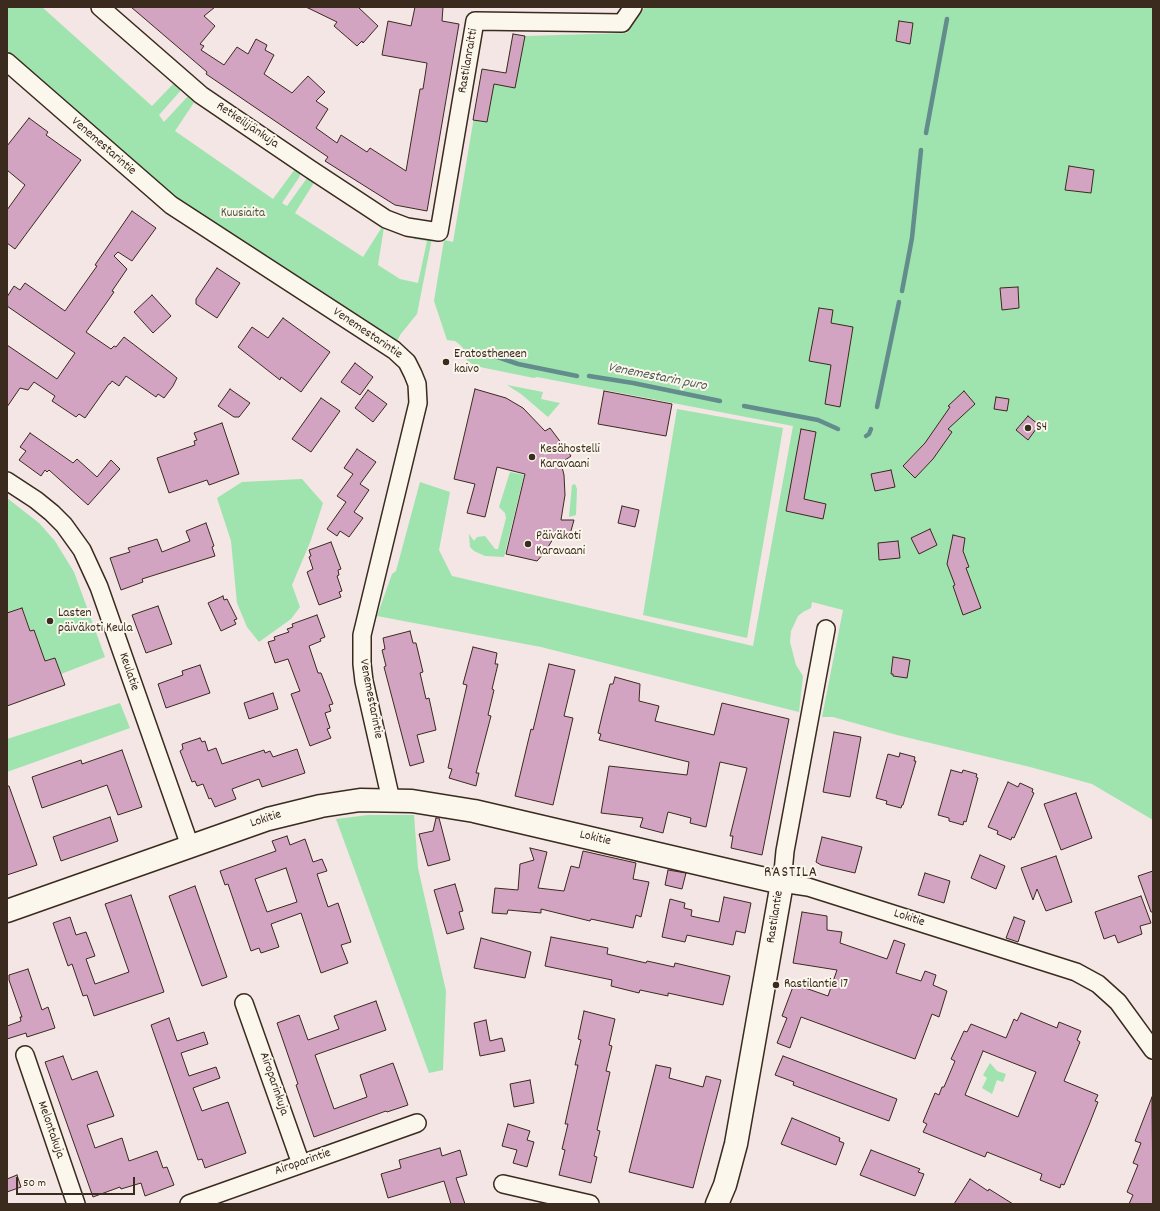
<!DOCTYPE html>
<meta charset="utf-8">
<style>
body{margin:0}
#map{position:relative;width:1160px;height:1211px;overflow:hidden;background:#f3e6e4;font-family:Dekko,sans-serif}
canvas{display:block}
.frame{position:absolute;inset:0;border:8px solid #3b2a1e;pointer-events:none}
.scale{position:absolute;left:16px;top:1177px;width:119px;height:18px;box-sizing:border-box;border:2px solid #3b2a1e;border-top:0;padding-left:5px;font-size:12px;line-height:14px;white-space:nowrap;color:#3b2a1e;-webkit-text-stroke:3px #fbf7ec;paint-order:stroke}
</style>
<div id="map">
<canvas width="1160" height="1211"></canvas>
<div class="frame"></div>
<div class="scale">50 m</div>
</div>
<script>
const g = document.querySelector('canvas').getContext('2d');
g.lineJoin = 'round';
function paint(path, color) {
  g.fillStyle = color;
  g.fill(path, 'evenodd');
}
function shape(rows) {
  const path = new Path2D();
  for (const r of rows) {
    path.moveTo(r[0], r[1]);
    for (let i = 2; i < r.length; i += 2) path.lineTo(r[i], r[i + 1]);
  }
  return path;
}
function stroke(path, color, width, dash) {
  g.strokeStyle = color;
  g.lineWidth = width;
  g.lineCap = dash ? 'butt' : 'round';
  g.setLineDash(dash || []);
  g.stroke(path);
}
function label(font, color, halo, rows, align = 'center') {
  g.font = font + ' Dekko,sans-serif';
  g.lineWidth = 4;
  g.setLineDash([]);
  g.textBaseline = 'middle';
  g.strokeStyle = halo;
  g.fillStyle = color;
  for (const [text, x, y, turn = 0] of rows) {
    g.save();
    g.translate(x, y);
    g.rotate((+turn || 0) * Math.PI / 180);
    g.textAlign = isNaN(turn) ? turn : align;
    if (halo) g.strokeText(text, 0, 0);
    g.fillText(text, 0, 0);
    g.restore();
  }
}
const green = shape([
 [7,7,42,7,152,106,175,82,183,88,159,115,164,122,189,95,195,101,175,131,273,199,295,169,300,173,300,176,282,203,287,206,307,178,315,181,295,213,363,257,382,227,384,227,378,265,400,279,418,283,427,241,414,239,415,236,432,238,417,314,400,335,396,344,189,211,92,128,7,52],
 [645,7,1153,7,1153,820,1092,784,1030,767,897,735,833,717,822,717,843,610,812,602,811,608,803,612,798,616,791,631,790,642,796,665,803,676,799,712,541,647,377,616,392,574,396,571,420,482,450,492,439,550,452,576,753,646,793,426,537,377,534,378,480,367,479,365,476,366,467,361,463,348,459,344,455,341,447,340,434,301,444,240,453,242,482,69,496,71,496,75,505,76,513,34,525,36,627,33],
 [507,385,543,392,541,399,560,403,548,417,521,394],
 [677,409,783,428,747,638,643,615],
 [510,472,524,475,504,557,485,556,474,551,470,547,469,534,474,541,477,537,485,536,495,549,498,549,506,518,505,513,499,507],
 [302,479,323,503,311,540,292,585,300,607,291,619,259,642,247,627,237,603,231,541,217,498,242,482],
 [575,484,577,489,576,515,569,517,572,485],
 [7,498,39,523,55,541,74,572,105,657,61,674,55,658,42,663,22,608,7,613],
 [120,703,130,728,7,772,7,739],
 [368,815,414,815,418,868,446,991,443,1070,429,1073,336,819],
 [990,1063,997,1071,1006,1074,1003,1082,997,1080,992,1094,982,1088,987,1078,983,1075]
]);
const stream = shape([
 [926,133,947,19],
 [902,291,912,238,921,150],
 [483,352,518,364,577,376],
 [589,376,633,383,720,401],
 [744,406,818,420,838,429],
 [877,407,899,302],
 [866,436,869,434,871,429]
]);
const building = shape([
 [131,7,215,7,204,16,215,26,200,44,204,46,201,50,224,65,237,47,248,54,256,39,267,45,265,50,274,55,264,74,292,93,308,76,325,92,316,101,328,109,316,128,337,143,341,135,367,152,370,148,406,171,420,89,423,89,427,63,382,55,388,21,411,26,415,7,443,7,442,21,459,24,427,211,395,205,325,161,328,157,206,74,207,72,131,7],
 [306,7,358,7,378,26,363,43,362,41,357,46,334,26,337,22,306,7],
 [899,21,913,23,910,44,896,41,899,21],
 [513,34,525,36,515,88,494,84,487,122,473,120,482,69,506,73,513,34],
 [29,118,48,132,46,135,81,160,15,249,7,243,7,210,25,185,7,170,7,146,29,118],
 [1069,166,1094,170,1091,193,1065,190,1069,166],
 [132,211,156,228,132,261,118,252,114,256,127,269,112,291,114,292,86,332,111,349,114,346,116,347,124,337,171,373,177,378,173,386,164,398,158,394,156,397,126,376,119,386,112,381,110,384,109,384,85,418,79,414,76,417,52,401,55,396,34,382,28,390,20,388,7,407,7,345,57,379,75,353,7,306,7,297,14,286,20,290,25,283,65,311,97,266,95,265,132,211],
 [217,268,240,283,217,318,196,304,196,299,217,268],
 [1018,287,1019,308,1002,310,1000,288,1018,287],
 [152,295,171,316,153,333,134,312,152,295],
 [819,308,833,310,831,323,853,327,840,407,825,404,831,365,809,361,819,308],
 [283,318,330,352,301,392,281,377,280,380,238,347,252,327,268,338,283,318],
 [355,363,373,377,360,395,341,382,355,363],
 [230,389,250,403,239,417,234,417,218,406,230,389],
 [475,389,506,398,523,408,545,431,550,428,571,456,561,463,564,475,565,495,561,520,574,520,569,538,559,529,545,552,537,561,506,554,525,474,497,467,485,517,467,513,475,484,454,479,475,389],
 [368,390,387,404,373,422,355,408,368,390],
 [604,391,672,404,666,436,598,424,604,391],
 [964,391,975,404,948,429,952,432,933,459,915,478,903,466,925,443,950,407,948,406,964,391],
 [996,397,1009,399,1007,411,994,409,996,397],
 [321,398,340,411,311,452,292,439,321,398],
 [1028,416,1039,425,1028,440,1016,430,1028,416],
 [222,423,239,474,212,484,209,485,207,480,169,493,157,458,195,445,194,441,197,440,194,433,222,423],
 [801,429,816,432,804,499,826,504,823,519,786,511,801,429],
 [30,433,73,463,77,459,97,477,111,460,120,469,88,505,49,470,47,472,45,470,41,476,19,460,26,451,20,447,30,433],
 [357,449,376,462,360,484,369,490,354,512,363,518,349,537,340,531,337,536,327,529,346,502,337,496,353,474,344,468,357,449],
 [891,470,895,487,875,491,871,474,891,470],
 [622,506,639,510,635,527,618,523,622,506],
 [206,523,214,546,212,547,215,556,142,579,143,582,121,590,110,558,130,552,128,548,157,539,162,552,190,541,186,531,206,523],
 [930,529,937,545,919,554,911,538,930,529],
 [953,535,965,538,963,551,969,567,966,568,981,608,963,615,953,586,955,585,947,564,953,535],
 [898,541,900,558,879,560,878,543,898,541],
 [331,542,341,569,338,570,339,575,337,576,342,591,339,592,341,597,319,605,307,572,313,569,309,557,311,556,309,550,331,542],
 [223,596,224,600,227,599,237,619,234,620,236,624,221,631,208,603,223,596],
 [158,606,172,644,146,653,132,615,158,606],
 [22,608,30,631,34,630,45,661,55,658,65,685,7,706,7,613,22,608],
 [317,615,325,637,320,639,321,641,309,646,318,673,321,673,333,704,329,705,331,711,325,713,330,728,327,729,331,738,310,746,291,694,300,691,288,659,275,663,268,642,275,640,274,637,289,632,287,629,293,627,292,624,317,615],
 [410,631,413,643,416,643,423,672,420,673,426,699,429,698,436,730,417,735,424,762,410,766,384,667,386,666,382,650,385,649,383,638,410,631],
 [473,647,497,653,495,664,498,664,492,689,494,690,488,715,491,716,476,773,479,773,476,786,449,778,452,769,448,768,467,685,463,684,473,647],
 [893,657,910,660,907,678,893,676,893,674,891,674,893,657],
 [549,664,575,670,564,716,573,718,553,805,515,796,531,729,533,730,549,664],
 [200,665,210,693,166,708,158,684,183,675,182,671,200,665],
 [615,677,640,684,639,701,659,706,655,721,714,735,722,703,789,719,762,855,731,848,733,836,730,836,747,768,720,762,706,827,690,823,691,818,668,812,663,833,640,827,643,818,601,813,609,766,687,775,689,762,599,740,601,734,598,733,602,716,610,684,613,684,615,677],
 [273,693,278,709,249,719,244,703,273,693],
 [834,732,861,737,850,797,823,792,834,732],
 [200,738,202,742,205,741,208,751,216,748,222,764,264,750,265,753,270,751,273,757,297,749,305,773,262,787,259,779,232,789,236,799,215,807,211,798,209,799,203,784,197,786,195,781,192,782,180,751,183,749,182,744,200,738],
 [122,750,142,807,118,815,107,785,42,808,32,777,81,760,82,764,122,750],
 [900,753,915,757,914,761,916,761,903,805,902,805,901,808,886,804,887,801,876,798,888,754,899,757,900,753],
 [951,770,962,773,963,770,977,774,976,777,978,778,966,822,964,821,963,825,949,821,949,818,938,815,951,770],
 [1008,782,1018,787,1020,783,1033,789,1032,792,1034,793,1014,838,1012,837,1011,840,997,834,998,831,988,827,1008,782],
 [7,786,9,786,37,865,7,875,7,786],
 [1076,793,1092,838,1061,850,1044,804,1076,793],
 [110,817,118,841,61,861,53,837,110,817],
 [436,818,439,818,450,860,428,866,419,834,433,831,436,818],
 [287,836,290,845,305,839,313,862,322,859,327,871,317,874,328,907,338,903,351,942,341,945,348,963,321,973,301,913,271,924,279,947,261,953,259,948,251,951,228,884,225,885,220,871,276,851,272,841,287,836],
 [286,868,297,902,267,912,255,879,286,868],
 [822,837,862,847,855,873,821,865,816,862,822,837],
 [530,848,547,852,538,888,564,891,571,866,579,868,583,851,636,863,633,879,649,882,641,917,636,915,633,928,591,919,590,921,541,909,541,913,508,910,507,914,492,913,495,888,518,890,520,864,534,860,530,848],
 [980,855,1005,866,996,889,971,878,980,855],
 [1056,856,1072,902,1046,911,1037,889,1033,900,1021,868,1056,856],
 [668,870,686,873,682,889,665,885,668,870],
 [1153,871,1153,912,1151,912,1138,876,1153,871],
 [925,873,950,881,944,903,918,895,925,873],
 [455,884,463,911,459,912,464,929,447,934,434,890,455,884],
 [195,886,227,977,202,986,169,896,195,886],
 [131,895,164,992,94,1016,87,995,83,996,72,964,68,966,53,923,70,917,76,935,86,932,95,956,86,959,95,984,129,972,105,904,131,895],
 [1141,896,1151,923,1140,926,1142,934,1118,943,1115,935,1104,939,1095,912,1141,896],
 [724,897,751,903,745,933,736,931,733,945,687,935,685,942,662,937,670,899,685,903,684,908,692,910,691,916,719,922,724,897],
 [802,912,827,916,827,930,842,932,840,943,887,959,894,940,905,944,896,973,921,981,925,971,936,975,933,985,947,991,939,1017,932,1014,915,1059,801,1017,790,1048,777,1043,787,1018,782,1016,794,984,828,996,837,970,793,963,802,912],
 [1014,917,1025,921,1018,942,1006,938,1014,917],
 [551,937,608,948,607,954,646,963,647,961,674,967,675,963,730,976,723,1005,668,993,668,996,640,990,639,993,611,986,612,980,545,966,551,937],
 [481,938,531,952,525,978,474,968,481,938],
 [28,969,42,1010,48,1007,55,1028,27,1037,26,1033,7,1039,7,1026,21,1021,20,1017,22,1017,9,980,9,975,28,969],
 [376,1001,386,1030,315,1055,334,1109,367,1097,360,1075,393,1063,408,1105,387,1112,386,1111,314,1137,296,1085,298,1084,277,1023,299,1015,308,1040,339,1029,334,1016,376,1001],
 [584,1011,615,1019,609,1045,612,1046,606,1071,610,1072,597,1130,600,1131,594,1156,597,1157,591,1183,559,1175,565,1150,562,1149,568,1124,565,1124,578,1065,575,1065,581,1040,578,1039,584,1011],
 [1021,1013,1057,1028,1059,1022,1081,1031,1077,1040,1080,1042,1064,1081,1098,1095,1095,1101,1098,1102,1089,1125,1064,1185,1061,1184,1060,1188,1040,1180,1042,1174,987,1152,985,1157,923,1132,927,1124,923,1122,935,1093,939,1095,942,1087,944,1087,955,1061,951,1059,964,1031,967,1032,971,1024,1006,1038,1014,1019,1017,1021,1021,1013],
 [983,1051,1036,1072,1018,1117,965,1095,983,1051],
 [169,1018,177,1041,204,1032,208,1044,181,1053,189,1076,216,1067,220,1078,193,1088,202,1111,228,1102,246,1153,205,1168,202,1159,198,1160,151,1025,169,1018],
 [486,1020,490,1041,502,1038,505,1051,480,1056,474,1023,486,1020],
 [63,1056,72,1080,97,1071,114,1116,87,1125,95,1148,122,1138,129,1161,157,1151,163,1168,167,1167,174,1185,145,1196,141,1183,121,1189,120,1187,93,1197,45,1062,63,1056],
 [783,1056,897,1099,889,1121,793,1085,794,1082,775,1075,783,1056],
 [656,1065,671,1068,669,1078,703,1087,706,1076,721,1080,693,1188,629,1172,656,1065],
 [530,1080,534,1103,514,1107,510,1084,530,1080],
 [1152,1097,1153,1204,1129,1204,1133,1195,1127,1192,1138,1165,1133,1163,1141,1143,1135,1141,1152,1097],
 [792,1118,840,1138,839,1141,844,1143,836,1165,781,1144,792,1118],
 [508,1124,530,1131,527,1140,534,1142,527,1167,513,1163,517,1150,502,1146,508,1124],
 [440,1148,442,1156,460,1150,467,1175,456,1178,465,1204,451,1204,444,1181,388,1198,381,1174,401,1168,399,1160,440,1148],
 [871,1150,920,1169,918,1172,924,1174,915,1196,860,1175,871,1150],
 [17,1175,21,1187,7,1192,7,1179,17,1175],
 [970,1179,988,1191,989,1189,1013,1204,954,1204,970,1179]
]);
const street = shape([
 [100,7,201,95,310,169,386,219,407,227,439,232,475,21,622,23,633,7],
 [7,62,171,205,394,350,407,362,413,374,417,384,418,403,362,635,362,664,364,681,391,800],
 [7,481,36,500,52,513,64,525,82,550,99,587,190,846],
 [826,629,785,851,782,883,808,887,1076,972,1098,984,1118,1002,1153,1050],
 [244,1003,301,1164],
 [25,1055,76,1204],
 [503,1184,590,1204],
 [189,1204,417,1123]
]);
const secondary = shape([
 [7,911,268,819,321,806,360,800,412,801,474,811,782,883,736,1144,725,1185,717,1204]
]);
const markers = [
 [446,362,4,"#3b2a1e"],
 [1028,428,4,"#3b2a1e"],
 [532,457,4,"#3b2a1e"],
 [528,544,4,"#3b2a1e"],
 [50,621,4,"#3b2a1e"],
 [776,985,4,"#3b2a1e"]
];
const streetNames = [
 ["Rastilanraitti",469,61,-80],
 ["Retkeilijänkuja",247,126,34],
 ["Venemestarintie",103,147,41],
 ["Venemestarintie",367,334,34],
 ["Keulatie",128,672,71],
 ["Venemestarintie",370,699,79],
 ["Lokitie",266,820,-18],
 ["Lokitie",595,839,13],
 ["Rastilantie",776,917,-81],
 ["Lokitie",909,919,18],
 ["Airoparinkuja",273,1084,71],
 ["Melontakuja",50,1130,71],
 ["Airoparintie",303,1163,-19]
];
const parkNames = [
 ["Kuusiaita",243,214]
];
const poiNames = [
 ["Eratostheneen",454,355],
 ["kaivo",454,370],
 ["S4",1036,428],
 ["Kesähostelli",540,450],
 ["Karavaani",540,465],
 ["Päiväkoti",536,537],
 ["Karavaani",536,552],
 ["Lasten",58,614],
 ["päiväkoti Keula",58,629],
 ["Rastilantie 17",784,985]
];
const waterNames = [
 ["Venemestarin puro",657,378,11]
];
const quarterNames = [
 ["RASTILA",791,874]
];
paint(green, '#9fe3af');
stroke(stream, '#638c8c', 4.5);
paint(building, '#d3a3c2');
stroke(building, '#3b2a1e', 1);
stroke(street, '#3b2a1e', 20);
stroke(secondary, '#3b2a1e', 25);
stroke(street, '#fbf7ec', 17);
stroke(secondary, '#fbf7ec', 22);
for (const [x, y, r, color] of markers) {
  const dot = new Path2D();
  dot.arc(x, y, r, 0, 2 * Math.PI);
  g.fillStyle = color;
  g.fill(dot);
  stroke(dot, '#fbf7ec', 1.5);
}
label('13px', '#3b2a1e', '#fbf7ec', streetNames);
label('13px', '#545842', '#fbf7ec', parkNames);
label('13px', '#3b2a1e', '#fbf7ec', poiNames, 'left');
label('italic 14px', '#4f5b55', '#fbf7ec', waterNames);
g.letterSpacing = '1px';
label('15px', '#3b2a1e', '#fbf7ec', quarterNames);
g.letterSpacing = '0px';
</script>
